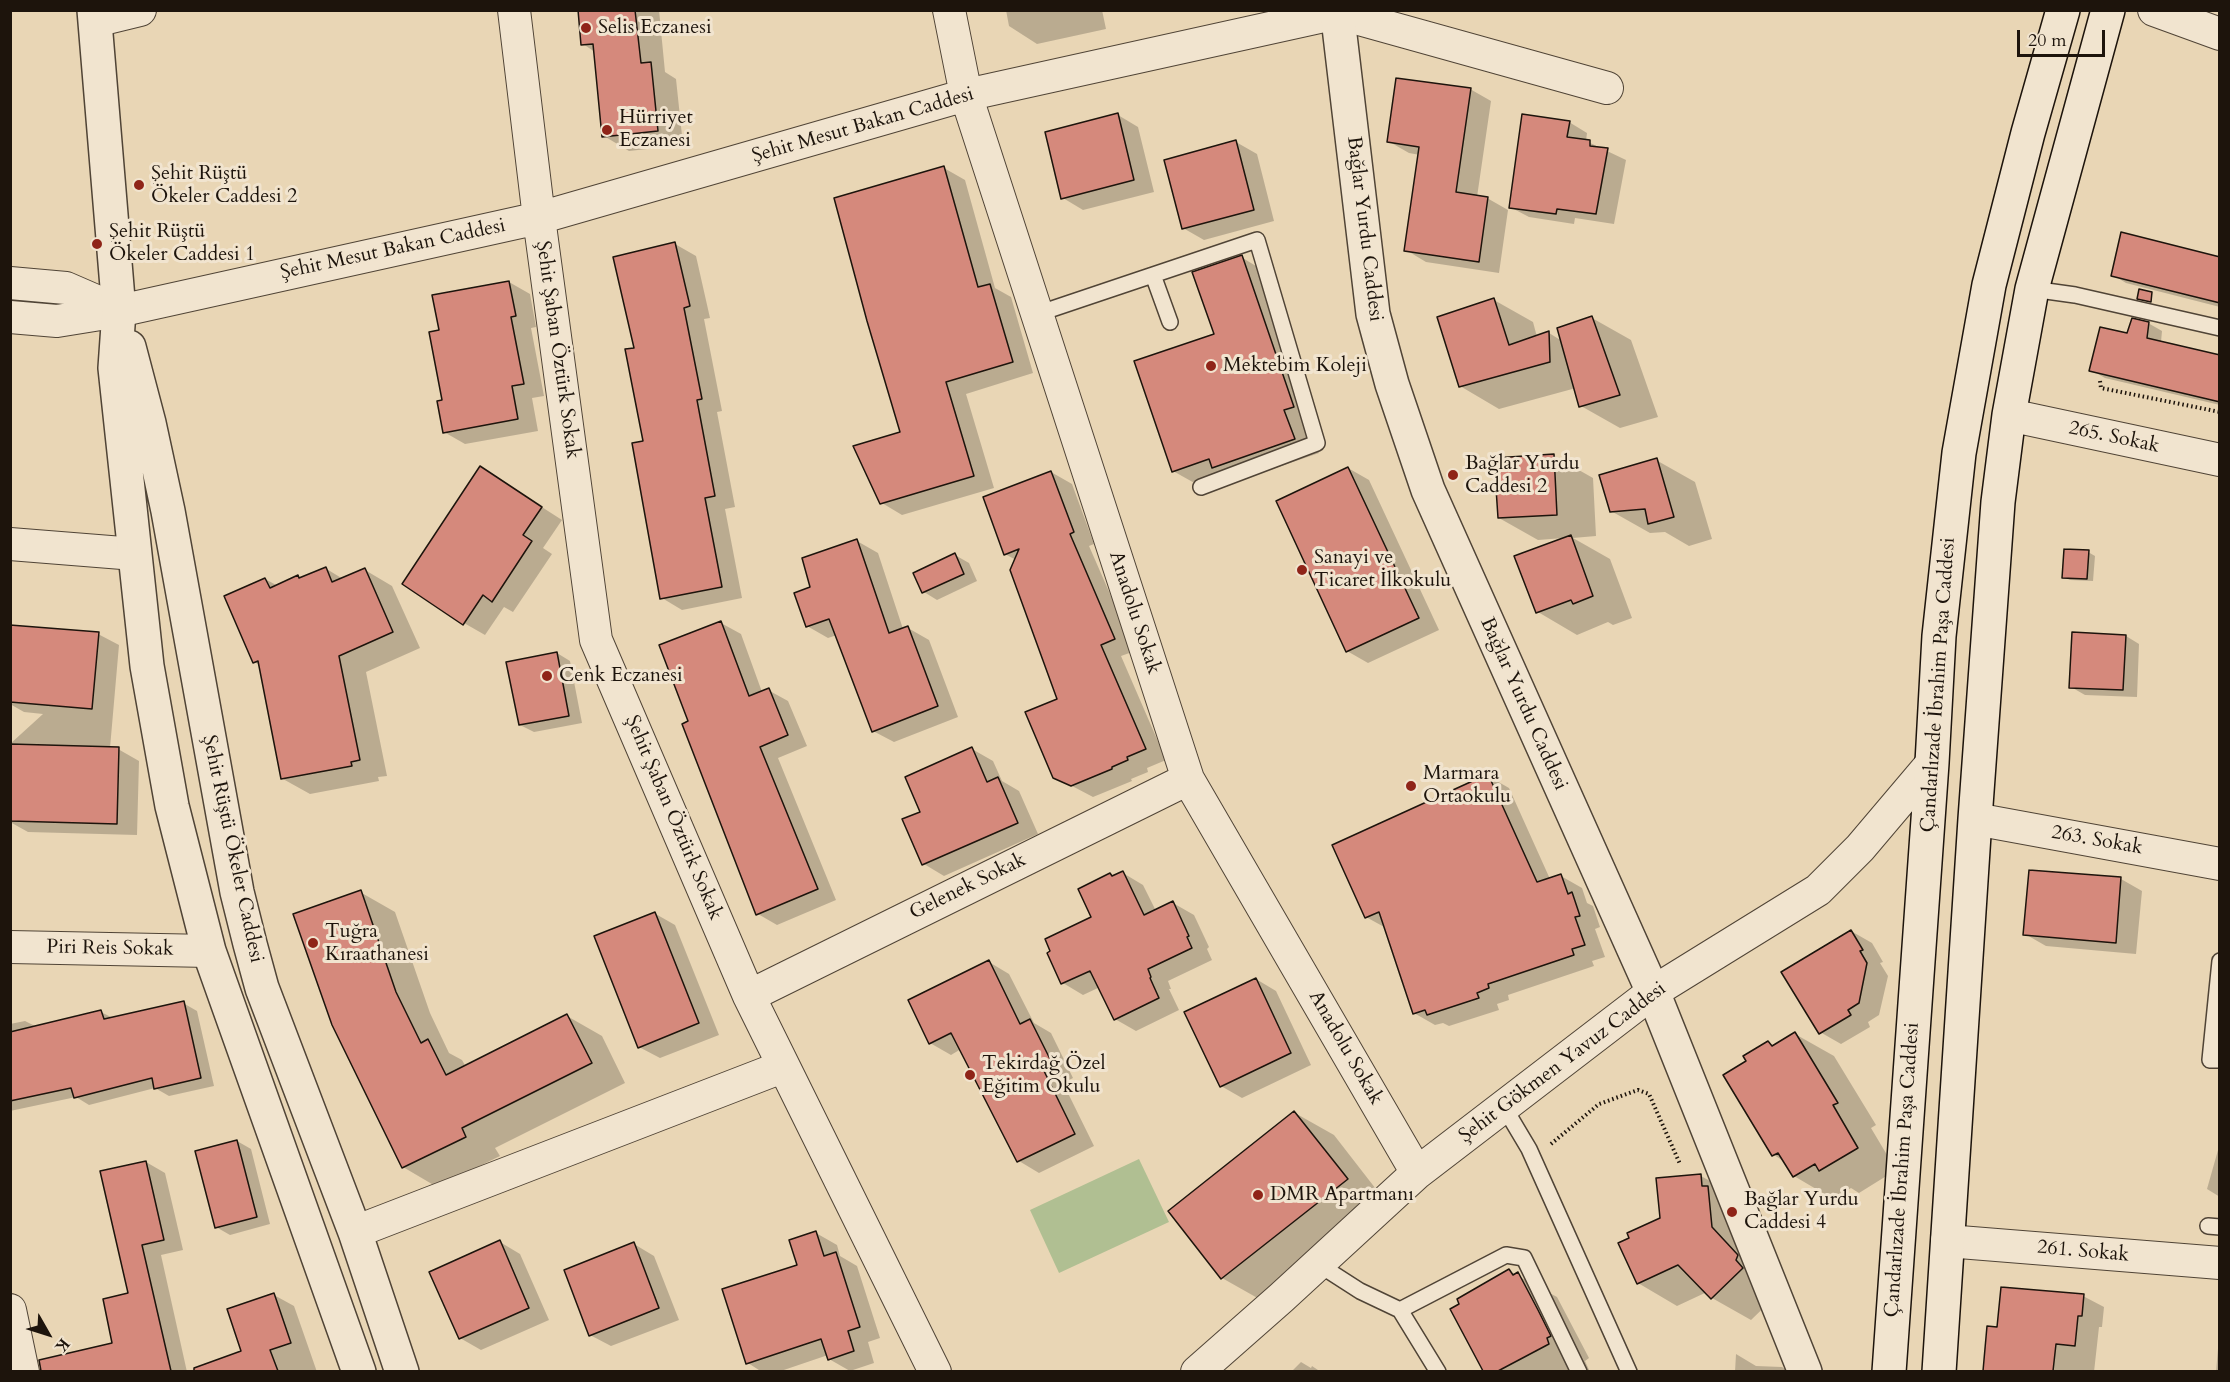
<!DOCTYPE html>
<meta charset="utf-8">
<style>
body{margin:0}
#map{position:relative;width:2230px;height:1382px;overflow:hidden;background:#e9d6b5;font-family:Cardo,serif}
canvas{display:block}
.frame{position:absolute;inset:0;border:12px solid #1d140c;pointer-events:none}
.north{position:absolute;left:18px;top:1304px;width:60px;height:60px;-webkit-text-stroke:4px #f1e4cf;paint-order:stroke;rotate:129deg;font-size:16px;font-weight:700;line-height:24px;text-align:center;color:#1d140c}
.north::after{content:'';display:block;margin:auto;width:21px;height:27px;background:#1d140c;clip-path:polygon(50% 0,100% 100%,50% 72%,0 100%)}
.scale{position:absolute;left:2017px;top:30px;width:88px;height:27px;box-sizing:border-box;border:3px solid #1d140c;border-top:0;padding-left:8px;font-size:18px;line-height:21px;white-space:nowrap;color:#1d140c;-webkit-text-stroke:4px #f1e4cf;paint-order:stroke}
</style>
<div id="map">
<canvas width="2230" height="1382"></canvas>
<div class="frame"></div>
<div class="north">K</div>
<div class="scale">20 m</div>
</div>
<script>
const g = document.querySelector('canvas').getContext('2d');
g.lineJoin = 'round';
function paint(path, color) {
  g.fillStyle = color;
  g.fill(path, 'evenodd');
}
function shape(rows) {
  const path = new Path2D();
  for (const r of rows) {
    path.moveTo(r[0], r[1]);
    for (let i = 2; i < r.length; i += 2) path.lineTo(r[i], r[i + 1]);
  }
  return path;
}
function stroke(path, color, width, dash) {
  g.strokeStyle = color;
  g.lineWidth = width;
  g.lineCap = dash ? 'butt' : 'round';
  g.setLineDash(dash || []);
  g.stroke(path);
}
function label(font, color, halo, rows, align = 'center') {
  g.font = font + ' Cardo,serif';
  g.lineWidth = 6;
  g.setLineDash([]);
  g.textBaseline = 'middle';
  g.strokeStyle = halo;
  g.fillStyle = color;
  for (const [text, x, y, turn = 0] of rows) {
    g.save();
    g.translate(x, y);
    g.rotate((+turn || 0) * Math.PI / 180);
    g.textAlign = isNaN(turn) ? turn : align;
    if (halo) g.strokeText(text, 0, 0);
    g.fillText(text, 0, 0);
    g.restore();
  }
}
const green = shape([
 [1139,1159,1169,1222,1059,1273,1030,1210]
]);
const shadow = shape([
 [580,10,659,10,665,72,676,79,683,145,629,151,604,136,595,52,583,44],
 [1006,10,1102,10,1106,29,1037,44,1009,26],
 [1470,89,1491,101,1477,197,1487,198,1508,210,1499,273,1426,262,1406,250,1420,155,1409,153,1388,141],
 [1118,115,1138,127,1154,192,1083,210,1063,198],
 [1569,122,1587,133,1586,141,1626,160,1614,224,1575,218,1574,224,1529,217,1510,207],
 [1236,142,1257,154,1274,221,1204,240,1183,228],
 [944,168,965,180,995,288,1011,297,1033,373,966,394,994,488,902,515,882,503,902,433],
 [675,244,696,256,710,318,704,319,722,411,717,412,735,507,725,509,742,598,682,610,662,598,636,349],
 [1241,257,1266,272,1308,424,1319,453,1238,481,1227,475,1198,485,1173,471],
 [2220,258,2220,307,2126,283,2113,275],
 [509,282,530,294,536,327,531,328,544,396,532,398,538,431,465,444,444,432,440,332],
 [1494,300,1533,322,1537,337,1549,333,1562,341,1592,318,1631,340,1658,417,1620,428,1581,406,1576,388,1499,409,1460,386],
 [2148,323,2162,331,2161,342,2220,355,2220,405,2105,378,2091,370,2128,335],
 [1554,456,1593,478,1596,536,1573,538,1610,559,1632,618,1613,625,1608,622,1577,635,1538,612,1564,538,1538,540,1499,518],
 [1656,460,1695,482,1712,539,1689,546,1665,532,1650,533,1611,511],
 [481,468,562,520,543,548,552,554,513,612,504,607,485,635,464,623],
 [1348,468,1369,480,1439,630,1368,663,1347,651],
 [1051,472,1072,484,1094,544,1089,546,1135,651,1121,656,1166,760,1147,768,1148,772,1131,779,1132,781,1093,797,1055,777,1059,699,1016,560,1005,554],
 [857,541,878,553,903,629,908,628,929,640,958,717,894,742,873,731,837,635,828,638,807,626,812,588],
 [2088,552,2095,556,2093,581,2070,580,2063,577],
 [955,555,969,563,977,581,937,600,924,592],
 [325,568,343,579,365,570,392,586,420,648,366,672,387,776,378,777,379,781,310,794,283,779,260,665,254,662,265,579,278,586],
 [721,623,741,634,762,692,768,690,788,701,807,746,778,758,836,900,777,925,758,914,690,722],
 [10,626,98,634,119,645,110,748,118,749,139,761,137,835,28,832,10,822,10,744,43,714,24,712,10,704],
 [2126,636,2139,644,2137,697,2085,695,2071,687],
 [557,653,570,661,582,723,534,732,520,725],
 [972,749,993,761,1002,781,1019,791,1038,834,944,876,924,864,922,812],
 [1488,776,1509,788,1550,879,1561,876,1582,888,1587,903,1593,906,1600,927,1595,929,1605,957,1592,961,1594,966,1508,995,1509,1000,1497,1004,1499,1010,1449,1026,1443,1023,1435,1025,1414,1013,1386,928,1366,917],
 [2030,872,2121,879,2142,891,2136,954,2046,946,2025,934],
 [1123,873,1143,885,1156,911,1173,903,1194,915,1209,947,1207,949,1212,960,1168,981,1171,989,1169,989,1179,1010,1136,1031,1115,1019,1100,987,1083,995,1063,983,1114,877],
 [360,892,395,912,430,1013,449,1053,462,1060,466,1067,567,1016,602,1036,625,1083,495,1148,500,1156,437,1187,403,1167],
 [654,913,675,925,719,1035,660,1058,639,1047],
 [1851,931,1872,943,1883,962,1880,963,1888,976,1879,1015,1868,1022,1870,1027,1841,1044,1820,1032],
 [989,962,1009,974,1034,1023,1051,1033,1073,1078,1063,1083,1094,1146,1039,1173,1019,1161,961,1049,951,1055,930,1043],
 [1256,979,1276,991,1311,1065,1242,1098,1221,1086],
 [183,1003,197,1011,214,1086,169,1096,155,1088,89,1105,76,1097,10,1111,10,1024,25,1021,37,1027,101,1012,113,1018],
 [1795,1034,1834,1056,1876,1125,1871,1128,1896,1170,1859,1193,1851,1188,1833,1199,1794,1176,1785,1162,1774,1155,1768,1043,1775,1046],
 [1295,1113,1334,1135,1386,1202,1261,1300,1222,1278],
 [237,1141,251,1149,270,1224,230,1235,216,1227],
 [2220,1143,2220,1197,2207,1189],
 [146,1162,165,1173,183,1250,161,1255,187,1372,64,1372,60,1356,114,1344,130,1294],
 [1701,1176,1740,1198,1781,1291,1751,1320,1712,1298,1707,1292,1677,1306,1638,1283,1661,1219],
 [816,1233,837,1245,840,1256,857,1266,880,1338,868,1342,874,1363,850,1371,829,1359,828,1355,778,1372,762,1372,748,1363],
 [500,1242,520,1254,549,1320,481,1350,460,1338],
 [634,1244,654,1256,679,1320,611,1346,590,1335],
 [1509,1271,1557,1297,1589,1358,1585,1361,1590,1372,1485,1371],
 [274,1295,294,1306,317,1372,187,1372,243,1352],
 [2083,1296,2104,1307,2102,1327,2099,1327,2094,1372,1984,1372,1988,1328,1998,1329],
 [2220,1325,2220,1372,2216,1372],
 [1736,1354,1756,1366,1782,1367,1789,1372,1735,1372],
 [1301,1362,1311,1368,1312,1366,1321,1372,1291,1372]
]);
const building = shape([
 [578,10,635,10,641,63,651,62,658,131,602,137,593,44,581,45,578,10],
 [1396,78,1471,88,1456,192,1488,197,1479,262,1404,251,1419,147,1387,142,1396,78],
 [1118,113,1134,180,1061,199,1045,132,1118,113],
 [1522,114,1570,121,1567,137,1590,140,1590,146,1608,148,1596,214,1557,209,1556,214,1509,208,1522,114],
 [1236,140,1254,210,1182,229,1164,160,1236,140],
 [944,166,978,287,990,284,1013,362,946,382,974,476,880,504,853,446,900,432,867,321,834,198,944,166],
 [2121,232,2220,257,2220,303,2111,276,2121,232],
 [675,242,690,306,684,308,702,399,697,400,715,496,705,498,722,587,660,599,632,443,643,441,625,349,634,348,613,257,675,242],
 [1242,255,1294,407,1284,410,1295,439,1212,468,1209,459,1172,472,1134,361,1214,334,1192,272,1242,255],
 [509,281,516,316,511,317,524,384,512,386,518,419,443,433,437,401,442,400,429,332,439,330,432,295,509,281],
 [2139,289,2152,292,2151,302,2137,299,2139,289],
 [1494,298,1509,345,1549,331,1550,362,1459,387,1437,317,1494,298],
 [1592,316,1620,395,1579,407,1557,328,1592,316],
 [2132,318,2149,322,2147,338,2220,355,2220,402,2089,371,2100,327,2127,333,2132,318],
 [1554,454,1557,515,1498,518,1494,458,1554,454],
 [1657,458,1674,517,1648,524,1645,509,1610,512,1599,475,1657,458],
 [480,466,542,507,523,535,532,541,492,602,483,595,463,625,402,584,480,466],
 [1348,467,1419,618,1346,652,1276,501,1348,467],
 [1051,471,1074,532,1070,534,1115,639,1101,645,1146,749,1127,757,1128,760,1112,767,1112,769,1071,786,1053,778,1025,712,1057,699,1010,570,1019,549,1004,555,983,497,1051,471],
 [1571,535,1593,596,1573,604,1571,600,1536,613,1514,556,1571,535],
 [857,539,889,633,908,626,938,706,872,732,829,619,806,627,794,593,810,587,802,558,857,539],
 [2064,549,2089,550,2087,579,2062,578,2064,549],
 [955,553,964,574,922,593,913,573,955,553],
 [326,567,332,582,365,568,393,632,339,656,360,760,351,762,352,766,281,779,258,661,253,663,224,596,265,578,270,588,298,575,299,578,326,567],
 [721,621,749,696,769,688,788,735,760,747,818,889,756,915,682,724,688,721,659,645,721,621],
 [10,625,99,632,92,709,10,702,10,625],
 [2072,632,2126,635,2123,690,2069,688,2072,632],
 [557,652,569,716,519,725,506,662,557,652],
 [10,744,119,747,117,824,10,821,10,744],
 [972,747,987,782,998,777,1018,823,922,865,902,819,920,812,905,777,972,747],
 [1488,774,1537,882,1561,874,1568,894,1572,892,1580,916,1575,917,1585,945,1572,949,1574,955,1488,984,1489,988,1477,993,1479,998,1427,1015,1425,1010,1413,1014,1379,912,1365,918,1332,845,1488,774],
 [2029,870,2121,877,2116,943,2023,935,2029,870],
 [1123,871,1144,915,1173,901,1189,936,1187,937,1192,948,1148,969,1151,977,1150,978,1159,998,1114,1020,1090,971,1061,984,1047,953,1050,951,1045,939,1091,917,1078,889,1110,873,1112,876,1123,871],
 [361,890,396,992,421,1043,428,1039,446,1075,567,1014,592,1063,462,1128,466,1137,402,1168,332,1025,293,914,361,890],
 [655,912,699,1023,638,1048,594,936,655,912],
 [1851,930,1863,950,1860,951,1867,963,1859,1003,1848,1010,1851,1015,1819,1034,1781,972,1851,930],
 [989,960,1020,1024,1030,1019,1054,1067,1044,1071,1075,1134,1017,1162,951,1033,929,1044,908,1000,989,960],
 [1256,978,1291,1053,1220,1087,1184,1012,1256,978],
 [184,1001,201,1078,154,1089,152,1078,74,1098,71,1088,10,1101,10,1032,101,1010,104,1019,184,1001],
 [1795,1032,1838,1103,1833,1105,1858,1148,1819,1171,1815,1164,1793,1177,1778,1153,1772,1156,1723,1075,1746,1061,1743,1056,1768,1041,1772,1046,1795,1032],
 [1294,1111,1348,1179,1221,1279,1168,1211,1294,1111],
 [237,1140,257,1217,215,1228,195,1151,237,1140],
 [146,1161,164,1240,142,1245,171,1371,41,1371,39,1360,112,1343,103,1299,128,1293,100,1171,146,1161],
 [1701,1174,1702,1186,1708,1186,1712,1227,1738,1255,1736,1260,1743,1268,1711,1299,1678,1265,1637,1284,1618,1243,1629,1238,1627,1233,1660,1218,1656,1178,1701,1174],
 [816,1231,824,1256,836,1252,860,1327,848,1331,854,1351,828,1360,821,1339,746,1364,722,1289,797,1265,789,1240,816,1231],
 [500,1240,529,1308,459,1339,429,1272,500,1240],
 [634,1242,659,1308,589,1336,564,1270,634,1242],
 [1509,1269,1513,1275,1518,1272,1538,1310,1551,1336,1547,1338,1549,1344,1498,1371,1483,1371,1450,1309,1459,1304,1457,1299,1509,1269],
 [2001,1287,2084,1294,2082,1316,2078,1316,2075,1346,2056,1344,2053,1371,1983,1371,1987,1326,1997,1327,2001,1287],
 [274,1293,291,1343,270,1350,278,1371,194,1371,194,1368,241,1351,227,1309,274,1293]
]);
const path = shape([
 [2100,381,2101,388,2220,412],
 [1551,1144,1599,1104,1638,1090,1649,1094,1680,1164]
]);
const service = shape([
 [1153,275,1170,322],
 [2032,289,2075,295,2220,328],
 [1037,314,1257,240,1317,443,1201,487],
 [2220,961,2210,1060,2220,1060],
 [1504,1107,1529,1149,1629,1372],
 [2208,1226,2220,1227],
 [1318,1264,1360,1291,1400,1310,1438,1372],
 [1400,1310,1506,1255,1524,1258,1579,1372]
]);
const minor = shape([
 [514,10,539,218,596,640,749,996,935,1372],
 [949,10,966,95,1188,779,1417,1173],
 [2154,10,2220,34],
 [95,21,140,10],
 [10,283,66,288,119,311],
 [10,317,57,321,119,311,539,218,966,95,1338,13,1607,88],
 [2009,415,2220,460],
 [10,544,135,554],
 [1975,819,2220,864],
 [10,947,209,951],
 [749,996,1188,779],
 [355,1232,782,1067],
 [1947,1241,2220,1263],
 [10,1310,23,1372],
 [1197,1372,1281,1298,1417,1173,1653,992,1818,890,1860,848,1932,763]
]);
const tertiary = shape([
 [94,10,119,311,115,368,147,666,172,806,209,951,359,1372],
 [1337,10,1373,314,1392,384,1428,490,1653,992,1805,1372],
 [129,347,149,423,168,511,237,892,250,944,262,988,355,1232,402,1372]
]);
const secondary = shape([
 [1889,1372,1932,763,1939,636,1959,453,1989,285,2028,133,2063,10],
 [1939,1372,1975,819,1998,502,2009,415,2032,289,2108,10]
]);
const markers = [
 [586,28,6,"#8f2418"],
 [607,130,6,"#8f2418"],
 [139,185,6,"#8f2418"],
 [97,244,6,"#8f2418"],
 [1211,366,6,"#8f2418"],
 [1453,475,6,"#8f2418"],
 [1302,570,6,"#8f2418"],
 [547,676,6,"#8f2418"],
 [1411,786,6,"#8f2418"],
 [313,943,6,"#8f2418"],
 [970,1075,6,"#8f2418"],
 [1258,1195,6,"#8f2418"],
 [1732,1212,6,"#8f2418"]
];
const poiNames = [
 ["Selis Eczanesi",598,28],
 ["Hürriyet",619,118],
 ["Eczanesi",619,141],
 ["Şehit Rüştü",151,174],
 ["Ökeler Caddesi 2",151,197],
 ["Şehit Rüştü",109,232],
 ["Ökeler Caddesi 1",109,255],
 ["Mektebim Koleji",1223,366],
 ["Bağlar Yurdu",1465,464],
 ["Caddesi 2",1465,487],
 ["Sanayi ve",1314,558],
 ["Ticaret İlkokulu",1314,581],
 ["Cenk Eczanesi",559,676],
 ["Marmara",1423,774],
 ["Ortaokulu",1423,797],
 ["Tuğra",325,932],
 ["Kıraathanesi",325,955],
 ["Tekirdağ Özel",982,1064],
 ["Eğitim Okulu",982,1087],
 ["DMR Apartmanı",1270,1195],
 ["Bağlar Yurdu",1744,1200],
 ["Caddesi 4",1744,1223]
];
const streetNames = [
 ["Şehit Mesut Bakan Caddesi",863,126,-16],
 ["Bağlar Yurdu Caddesi",1364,229,83],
 ["Şehit Mesut Bakan Caddesi",393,250,-12],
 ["Şehit Şaban Öztürk Sokak",557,350,82],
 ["265. Sokak",2114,438,12],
 ["Anadolu Sokak",1134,613,72],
 ["Çandarlızade İbrahim Paşa Caddesi",1939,685,-86],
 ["Bağlar Yurdu Caddesi",1523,704,66],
 ["Şehit Şaban Öztürk Sokak",673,818,67],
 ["263. Sokak",2097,841,10],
 ["Şehit Rüştü Ökeler Caddesi",232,849,78],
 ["Gelenek Sokak",968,887,-26],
 ["Piri Reis Sokak",110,949,1],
 ["Anadolu Sokak",1345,1048,60],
 ["Şehit Gökmen Yavuz Caddesi",1563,1063,-37],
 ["Çandarlızade İbrahim Paşa Caddesi",1903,1170,-86],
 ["261. Sokak",2083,1252,5]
];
paint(green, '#b0bf92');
paint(shadow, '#0003');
paint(building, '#d5897c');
stroke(building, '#1d140c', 1.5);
stroke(service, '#504436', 18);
stroke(minor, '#504436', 34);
stroke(tertiary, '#504436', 36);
stroke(secondary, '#1d140c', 36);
stroke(path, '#1d140c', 4, [1.5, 3]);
stroke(service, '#f1e4cf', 15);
stroke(minor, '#f1e4cf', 32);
stroke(tertiary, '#f1e4cf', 33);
stroke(secondary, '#f1e4cf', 33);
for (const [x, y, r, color] of markers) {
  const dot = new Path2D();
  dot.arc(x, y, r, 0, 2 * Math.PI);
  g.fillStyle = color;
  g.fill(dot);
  stroke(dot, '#f1e4cf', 2);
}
label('20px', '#1d140c', '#f1e4cf', poiNames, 'left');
label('20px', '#1d140c', '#f1e4cf', streetNames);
</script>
